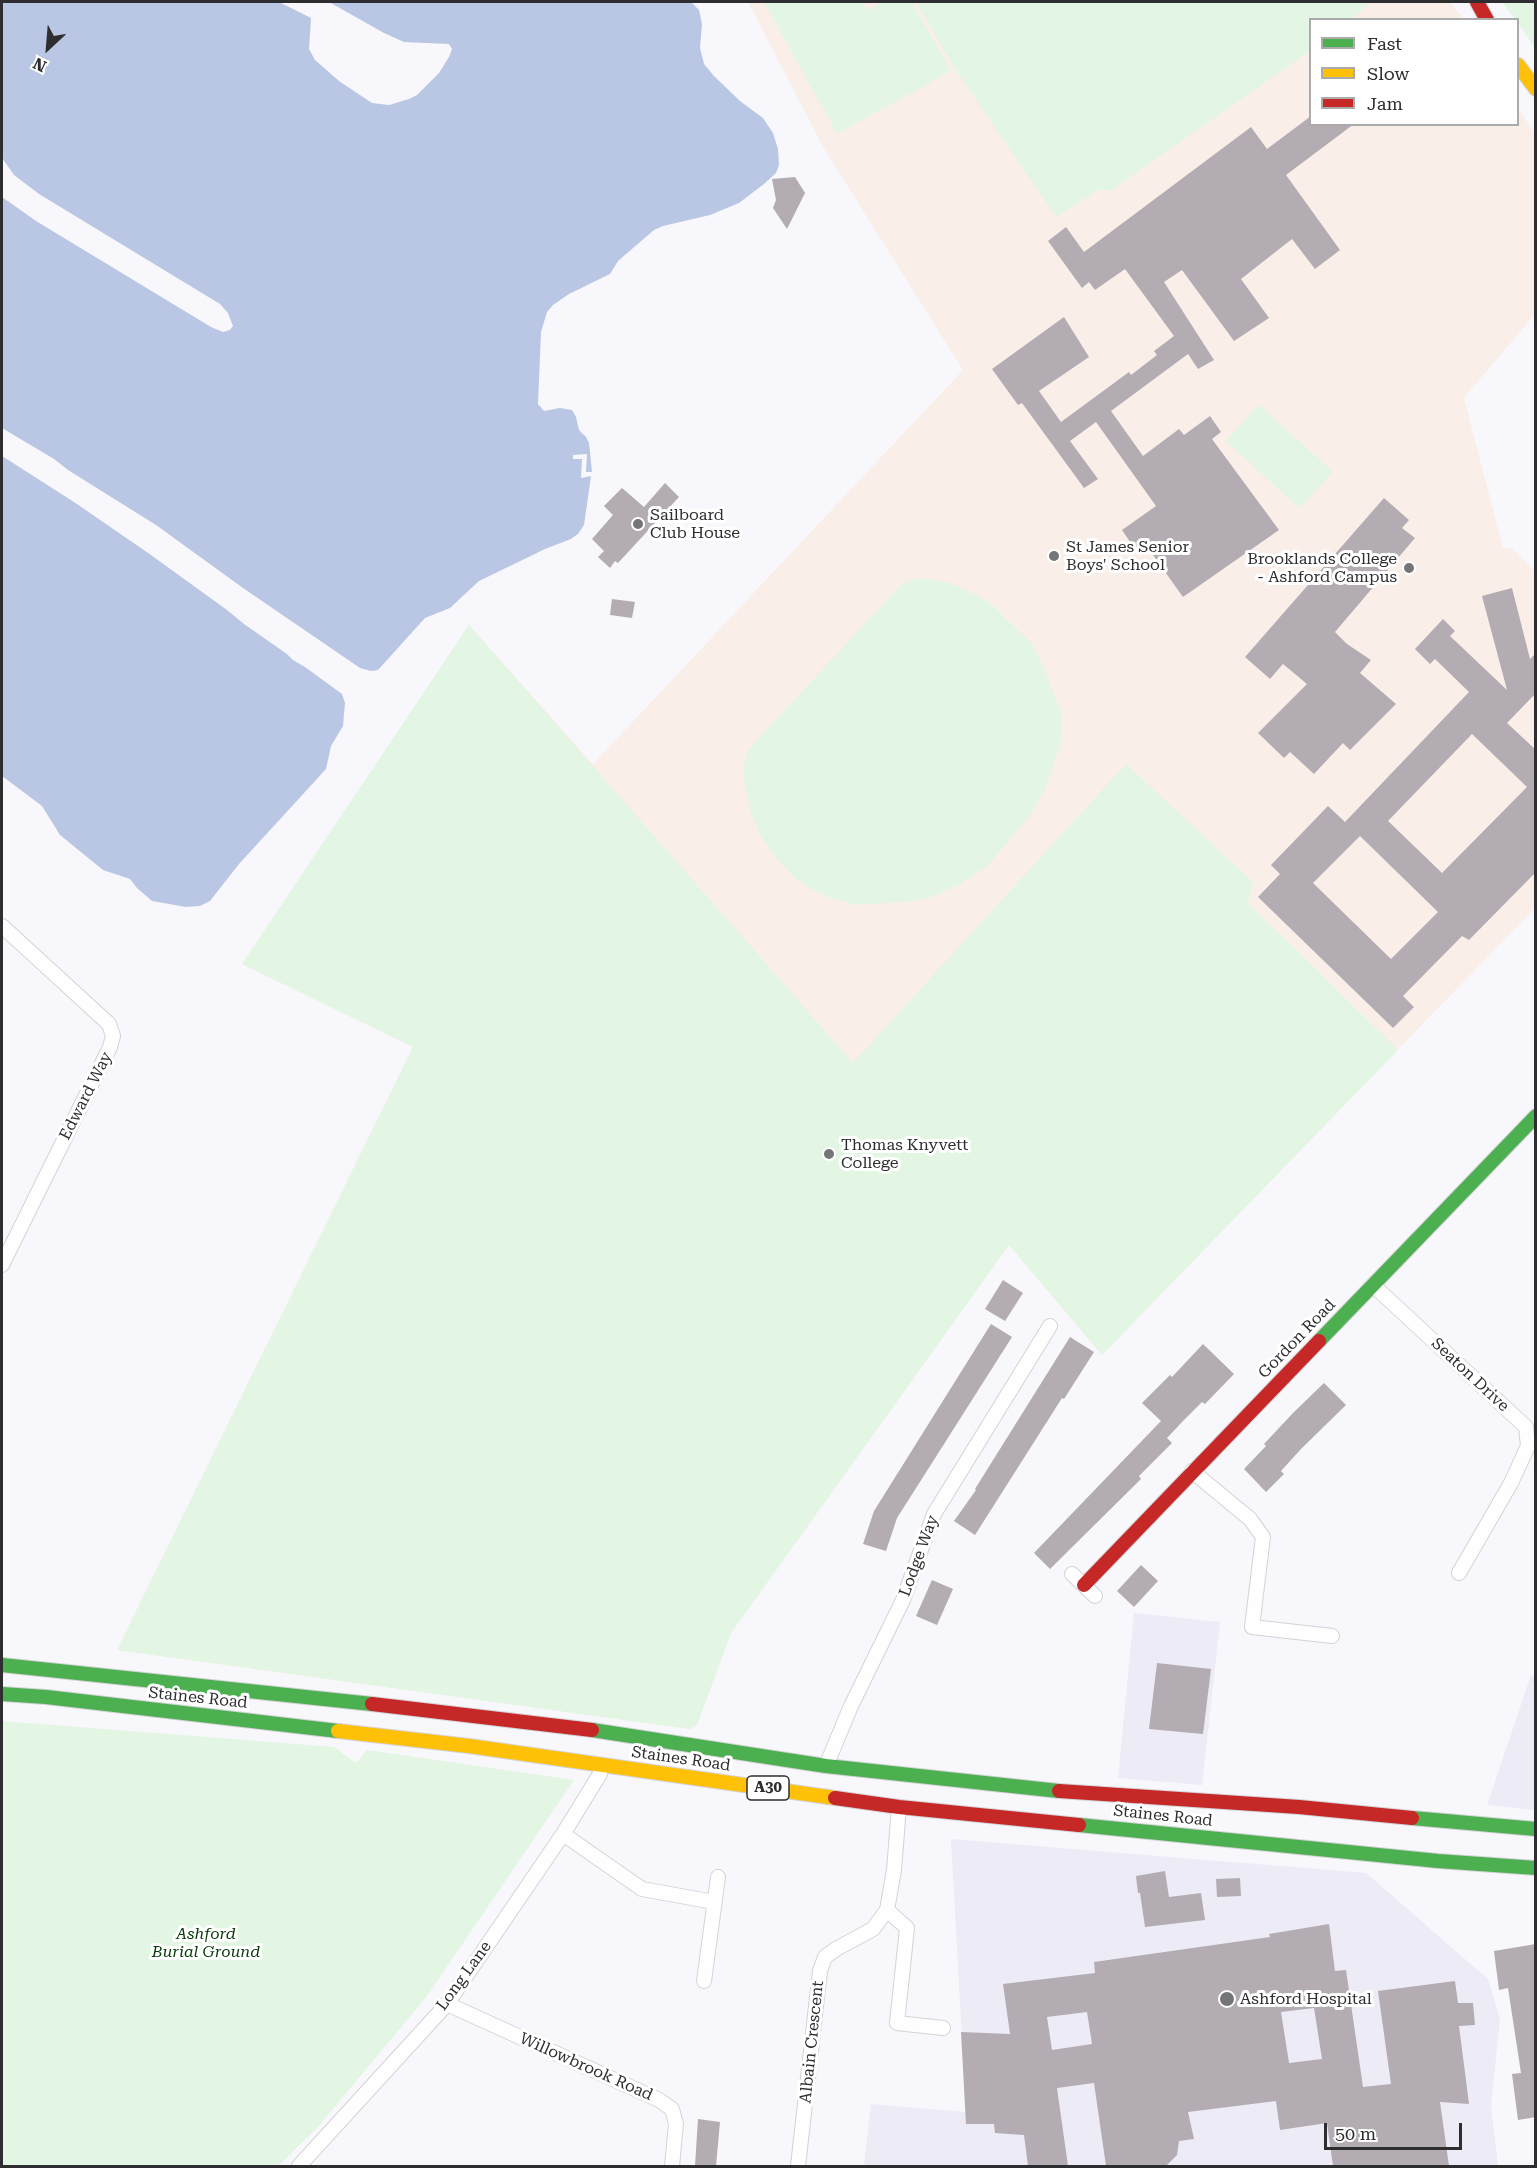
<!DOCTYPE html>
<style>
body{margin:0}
#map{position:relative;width:1537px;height:2168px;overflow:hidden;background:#f8f7fb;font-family:"Roboto Serif",serif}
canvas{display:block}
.frame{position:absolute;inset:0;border:3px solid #2e2d30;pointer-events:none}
.legend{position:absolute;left:1309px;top:18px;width:210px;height:108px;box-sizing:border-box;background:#fff;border:2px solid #ababac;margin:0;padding:8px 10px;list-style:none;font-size:18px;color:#2e2d30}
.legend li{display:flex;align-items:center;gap:12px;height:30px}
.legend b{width:30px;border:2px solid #ababac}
.north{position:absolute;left:18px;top:18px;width:60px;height:60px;-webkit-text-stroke:4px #fff;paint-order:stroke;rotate:206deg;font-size:16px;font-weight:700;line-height:24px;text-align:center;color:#2e2d30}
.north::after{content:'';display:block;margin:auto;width:21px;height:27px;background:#2e2d30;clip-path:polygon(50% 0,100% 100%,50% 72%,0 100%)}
.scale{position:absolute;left:1324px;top:2123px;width:138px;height:27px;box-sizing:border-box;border:3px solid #2e2d30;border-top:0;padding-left:8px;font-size:18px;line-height:21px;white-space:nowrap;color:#2e2d30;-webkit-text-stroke:4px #fff;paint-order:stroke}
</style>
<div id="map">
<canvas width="1537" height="2168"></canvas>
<div class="frame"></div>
<ul class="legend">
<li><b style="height:8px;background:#4caf50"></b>Fast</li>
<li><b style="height:8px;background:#ffc107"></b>Slow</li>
<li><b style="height:8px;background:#c62828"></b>Jam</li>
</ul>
<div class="north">N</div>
<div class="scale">50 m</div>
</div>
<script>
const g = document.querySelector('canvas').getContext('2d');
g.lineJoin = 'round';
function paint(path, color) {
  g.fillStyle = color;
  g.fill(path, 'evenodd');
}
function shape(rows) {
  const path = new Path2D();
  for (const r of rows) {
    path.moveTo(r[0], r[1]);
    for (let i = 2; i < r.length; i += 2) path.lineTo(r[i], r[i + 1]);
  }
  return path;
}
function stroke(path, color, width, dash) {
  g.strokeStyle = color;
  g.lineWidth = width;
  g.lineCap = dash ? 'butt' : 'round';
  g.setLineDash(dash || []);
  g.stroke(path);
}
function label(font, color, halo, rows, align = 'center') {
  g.font = font + ' "Roboto Serif",serif';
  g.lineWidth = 6;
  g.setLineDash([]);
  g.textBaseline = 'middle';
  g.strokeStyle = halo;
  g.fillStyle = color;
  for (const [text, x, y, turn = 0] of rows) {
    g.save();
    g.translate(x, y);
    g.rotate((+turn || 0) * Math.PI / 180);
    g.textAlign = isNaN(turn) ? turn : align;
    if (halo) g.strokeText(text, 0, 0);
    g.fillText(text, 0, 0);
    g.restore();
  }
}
const built = shape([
 [1134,1613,1220,1622,1202,1785,1118,1778],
 [1531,1675,1536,1677,1535,1810,1487,1805],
 [951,1839,1366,1873,1488,1979,1500,2019,1491,2106,1498,2166,864,2166,871,2104,966,2112]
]);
const education = shape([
 [748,2,1450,2,1464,19,1310,20,1310,124,1518,124,1518,109,1535,133,1535,314,1464,398,1503,548,1512,548,1535,571,1535,908,1102,1355,1009,1245,731,1633,697,1725,690,1729,117,1650,413,1047,242,964,469,625,593,764,963,370,823,147]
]);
const green = shape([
 [764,2,862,2,867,10,881,2,912,2,951,71,837,134],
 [916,2,1371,2,1352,19,1310,20,1310,51,1110,191,1100,189,1056,217,957,72],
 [1502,2,1535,2,1535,48,1518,23,1518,20,1515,19],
 [1259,405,1333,472,1299,508,1226,441],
 [913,579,930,579,949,583,972,593,991,604,1032,644,1044,668,1061,713,1062,732,1060,745,1045,789,1029,817,986,867,960,884,935,896,914,901,857,905,833,899,813,890,795,878,776,858,760,834,750,810,743,775,744,763,748,752,757,740,901,585],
 [469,625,853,1063,1126,764,1253,882,1248,903,1398,1050,1102,1355,1009,1245,731,1633,697,1725,690,1729,117,1650,413,1047,242,964],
 [2,1721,334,1747,356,1763,367,1750,574,1780,427,1996,317,2128,278,2166,2,2166]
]);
const water = shape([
 [2,2,279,2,311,18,309,49,315,60,339,81,372,103,389,105,409,99,417,95,439,73,449,57,452,49,449,44,404,42,384,33,329,2,691,2,699,10,702,24,700,48,704,64,714,76,740,101,763,118,773,133,778,149,779,165,776,173,764,184,739,203,710,215,663,226,654,230,618,261,610,274,569,294,553,305,547,312,541,332,538,404,544,411,560,408,572,410,576,417,579,430,586,437,589,443,592,472,586,472,587,454,573,455,573,459,582,459,581,478,591,476,584,525,578,534,571,539,545,549,479,581,450,608,425,618,378,670,371,671,360,668,243,588,156,525,68,470,54,459,2,428,2,197,36,221,211,327,223,332,230,330,233,326,228,313,220,304,39,194,14,175,2,158],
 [2,456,74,502,151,555,227,610,244,624,287,654,293,660,305,667,342,694,345,703,343,726,331,746,326,769,239,864,210,901,200,906,186,907,152,901,137,888,130,879,103,870,60,835,42,806,2,776]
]);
const building = shape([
 [1311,116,1311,124,1354,124,1286,175,1340,250,1315,269,1292,239,1241,279,1269,318,1234,341,1182,270,1164,282,1214,360,1198,369,1188,354,1111,411,1143,456,1179,429,1184,435,1210,416,1221,432,1212,439,1279,530,1183,597,1148,548,1139,555,1122,530,1156,506,1096,422,1070,441,1098,479,1084,488,1022,403,1018,405,992,369,1064,317,1089,357,1039,391,1061,422,1129,372,1131,375,1157,355,1154,351,1174,336,1125,269,1095,290,1089,282,1082,288,1048,241,1066,227,1084,252,1251,127,1267,149],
 [795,177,805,193,787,229,773,208,776,200,772,179],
 [665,483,679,497,618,563,615,561,610,568,598,557,604,551,592,539,613,515,604,506,622,488,644,507],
 [1384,498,1409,520,1402,528,1415,538,1335,632,1347,644,1371,660,1360,673,1396,704,1350,750,1343,743,1314,774,1290,752,1284,758,1258,733,1307,684,1283,664,1270,679,1245,657],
 [1512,588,1530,659,1536,653,1536,693,1507,723,1536,750,1536,872,1469,940,1462,936,1403,996,1414,1007,1393,1028,1258,897,1280,874,1271,865,1328,806,1345,822,1469,692,1435,659,1430,664,1415,649,1443,619,1455,631,1450,636,1507,690,1482,596],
 [1472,734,1527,787,1442,873,1388,821],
 [1360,836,1438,912,1391,959,1313,883],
 [612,599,635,602,632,618,610,615],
 [1003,1280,1023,1293,1005,1321,985,1309],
 [991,1324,1012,1337,897,1518,886,1551,863,1544,874,1511],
 [1070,1337,1094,1352,1064,1399,1062,1398,975,1535,954,1521,976,1490,975,1489],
 [1203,1344,1234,1374,1205,1404,1202,1402,1183,1421,1167,1438,1172,1443,1139,1476,1141,1479,1050,1569,1034,1553,1161,1421,1142,1403,1170,1375,1172,1377],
 [1324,1383,1346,1405,1301,1449,1281,1471,1284,1474,1266,1492,1244,1469,1266,1446,1264,1444,1293,1413],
 [1141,1565,1158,1581,1134,1607,1117,1591],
 [932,1580,953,1589,937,1625,916,1616],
 [1157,1663,1211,1669,1203,1734,1149,1729],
 [1165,1871,1169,1897,1201,1893,1205,1920,1145,1927,1140,1893,1138,1893,1136,1876],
 [1240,1878,1241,1896,1217,1897,1216,1879],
 [1329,1924,1335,1971,1346,1970,1363,2087,1391,2084,1378,1991,1455,1981,1458,2003,1473,2003,1475,2025,1459,2026,1469,2104,1440,2102,1449,2166,1333,2166,1327,2123,1280,2130,1276,2101,1188,2112,1194,2139,1179,2141,1177,2155,1166,2166,1106,2166,1094,2083,1057,2088,1068,2166,1028,2166,1024,2135,995,2133,994,2124,966,2124,961,2032,1010,2034,1003,1984,1095,1973,1094,1962,1270,1937,1269,1934],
 [1314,2008,1322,2059,1289,2063,1281,2012],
 [1087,2012,1092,2044,1052,2050,1047,2017],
 [1536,1944,1536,2117,1518,2120,1512,2074,1521,2073,1508,1988,1499,1990,1494,1951],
 [698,2119,720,2122,716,2166,695,2166]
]);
const street = shape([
 [2,926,109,1024,113,1036,110,1047,2,1265],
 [1373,1285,1526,1427,1528,1446,1511,1483,1459,1573],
 [1192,1471,1250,1519,1263,1537,1252,1627,1332,1636],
 [1072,1574,1095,1596],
 [826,1766,851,1706,903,1600,934,1514,1050,1326],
 [563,1834,642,1889,714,1902],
 [887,1910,907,1928,897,2023,943,2028],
 [704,1981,718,1877],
 [447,2004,659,2100,672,2109,676,2124,672,2166],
 [299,2166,447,2004,563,1834,600,1774,602,1765],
 [798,2166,820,1971,825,1957,836,1949,873,1929,887,1910,894,1870,899,1807]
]);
const fast = shape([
 [1319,1341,1536,1116],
 [2,1665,372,1704],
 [2,1694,46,1697,338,1731],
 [592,1730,826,1766,1059,1791],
 [1412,1818,1536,1829],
 [1079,1825,1438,1861,1536,1868]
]);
const slow = shape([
 [1518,65,1536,89],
 [338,1731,469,1746,835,1798]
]);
const jam = shape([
 [1477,2,1487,20],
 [1084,1585,1319,1341],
 [372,1704,592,1730],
 [1059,1791,1299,1807,1412,1818],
 [835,1798,899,1807,1079,1825]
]);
const markers = [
 [638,524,6,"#757477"],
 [1054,556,6,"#757477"],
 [1409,568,6,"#757477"],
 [829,1154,6,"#757477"],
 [1227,1999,8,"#757477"]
];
const shields = [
 [768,1788,42]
];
const shieldNames = [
 ["A30",768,1788]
];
const poiNames = [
 ["Sailboard",650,515],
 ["Club House",650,533],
 ["St James Senior",1066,547],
 ["Boys' School",1066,565],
 ["Brooklands College",1397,559,"right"],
 ["- Ashford Campus",1397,577,"right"],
 ["Thomas Knyvett",841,1145],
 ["College",841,1163],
 ["Ashford Hospital",1240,1999]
];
const streetNames = [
 ["Edward Way",86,1096,-63],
 ["Gordon Road",1297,1339,-46],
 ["Seaton Drive",1470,1375,43],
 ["Lodge Way",919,1556,-70],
 ["Staines Road",198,1698,6],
 ["Staines Road",681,1759,8],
 ["Staines Road",1163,1816,6],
 ["Long Lane",464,1976,-54],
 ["Albain Crescent",812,2042,-84],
 ["Willowbrook Road",586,2067,24]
];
const parkNames = [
 ["Ashford",206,1934],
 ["Burial Ground",206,1952]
];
paint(built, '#edebf5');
paint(education, '#faefe8');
paint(green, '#e3f5e3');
paint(water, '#b9c7e4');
paint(building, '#b3acb3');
stroke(street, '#d3d3d6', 16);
stroke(fast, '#d3d3d6', 16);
stroke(slow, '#d3d3d6', 16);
stroke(jam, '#d3d3d6', 16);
stroke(street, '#fefefe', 14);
stroke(fast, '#4caf50', 14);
stroke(slow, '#ffc107', 14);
stroke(jam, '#c62828', 14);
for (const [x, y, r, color] of markers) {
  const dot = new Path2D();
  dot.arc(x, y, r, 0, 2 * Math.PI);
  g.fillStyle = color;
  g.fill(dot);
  stroke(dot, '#fff', 2);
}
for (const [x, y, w] of shields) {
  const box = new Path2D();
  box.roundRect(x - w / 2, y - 12, w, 24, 4.5);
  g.fillStyle = '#fff';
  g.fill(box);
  stroke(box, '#2e2d30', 1.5);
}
label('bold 15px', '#2e2d30', null, shieldNames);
label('16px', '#2e2d30', '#fff', poiNames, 'left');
label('16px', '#2e2d30', '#fff', streetNames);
label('italic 16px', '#08390a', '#fff', parkNames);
</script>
